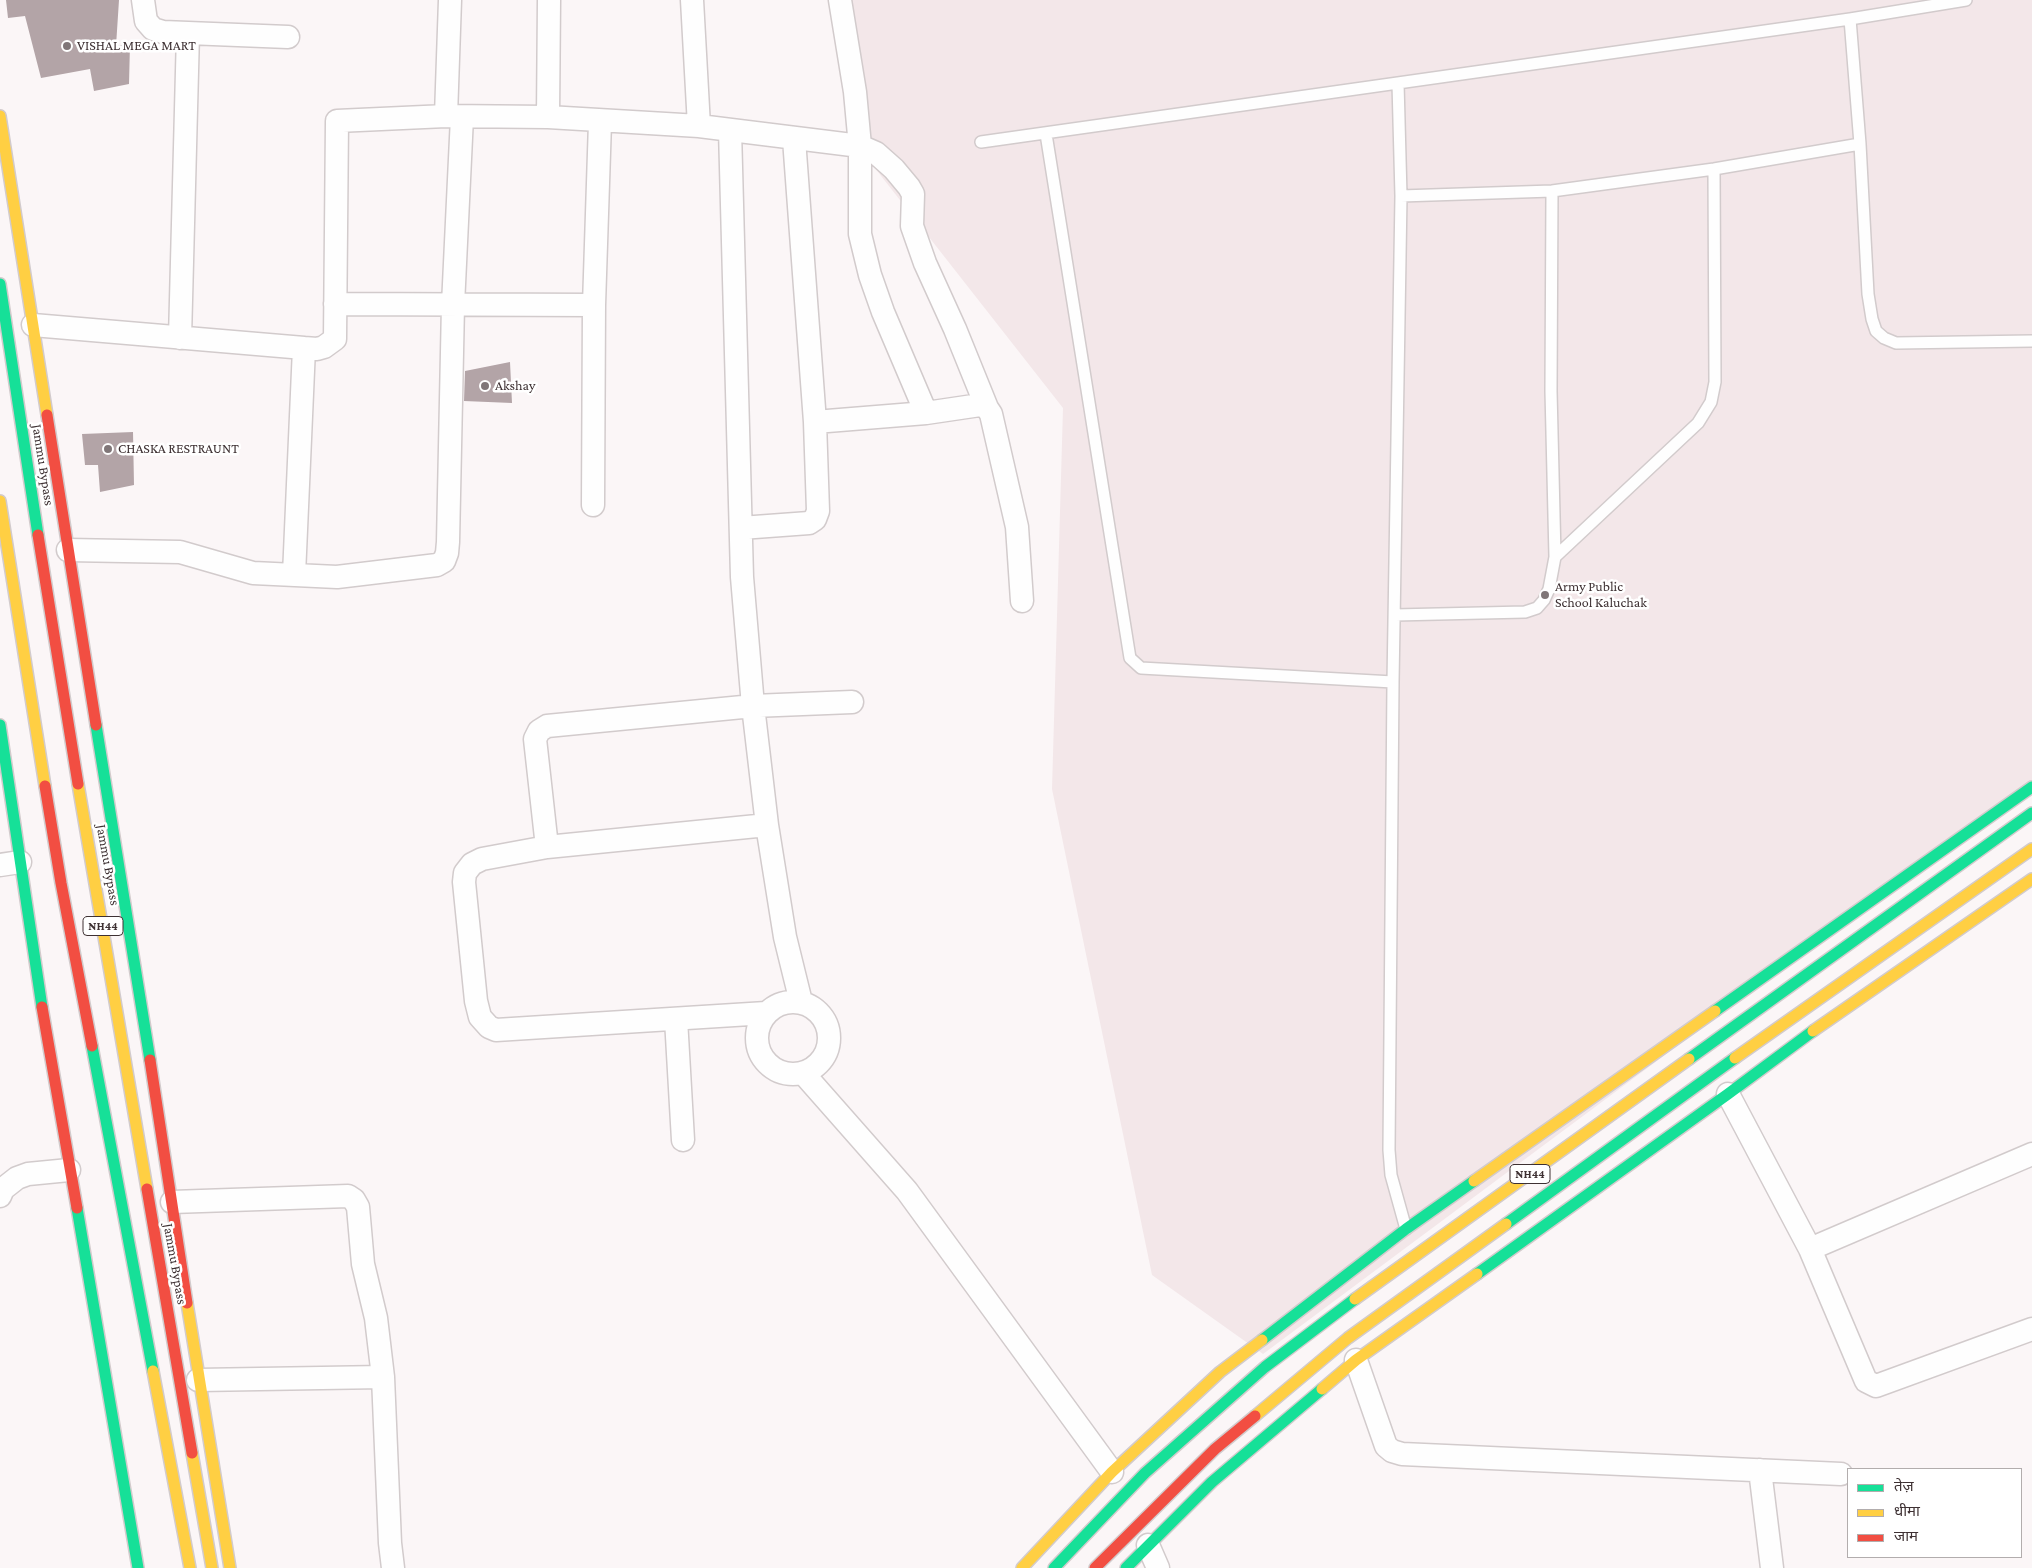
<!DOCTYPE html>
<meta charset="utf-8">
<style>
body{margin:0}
#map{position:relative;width:2032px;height:1568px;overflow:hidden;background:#fbf6f7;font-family:"Crimson Pro","Noto Sans Devanagari",serif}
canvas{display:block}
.legend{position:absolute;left:1847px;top:1468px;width:175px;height:90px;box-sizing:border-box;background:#fff;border:1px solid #b2adad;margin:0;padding:6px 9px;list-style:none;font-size:15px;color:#3e3133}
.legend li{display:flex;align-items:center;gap:10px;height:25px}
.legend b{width:25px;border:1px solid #b2adad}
</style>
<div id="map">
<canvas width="2032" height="1568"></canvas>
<ul class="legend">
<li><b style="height:6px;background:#16e098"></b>तेज़</li>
<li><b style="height:6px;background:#ffcf43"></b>धीमा</li>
<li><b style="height:6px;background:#f24e42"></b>जाम</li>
</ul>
</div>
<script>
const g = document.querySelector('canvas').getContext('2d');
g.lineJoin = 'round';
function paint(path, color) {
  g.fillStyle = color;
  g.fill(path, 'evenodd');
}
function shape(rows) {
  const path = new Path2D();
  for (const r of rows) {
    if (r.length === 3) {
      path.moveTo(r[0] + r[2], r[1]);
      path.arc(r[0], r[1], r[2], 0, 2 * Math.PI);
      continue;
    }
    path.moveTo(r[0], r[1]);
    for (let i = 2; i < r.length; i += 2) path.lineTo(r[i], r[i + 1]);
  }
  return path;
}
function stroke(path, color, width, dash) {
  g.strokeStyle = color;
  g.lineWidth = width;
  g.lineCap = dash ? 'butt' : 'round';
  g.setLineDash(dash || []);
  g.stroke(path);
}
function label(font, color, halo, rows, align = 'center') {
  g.font = font + ' "Crimson Pro",serif';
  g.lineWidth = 5;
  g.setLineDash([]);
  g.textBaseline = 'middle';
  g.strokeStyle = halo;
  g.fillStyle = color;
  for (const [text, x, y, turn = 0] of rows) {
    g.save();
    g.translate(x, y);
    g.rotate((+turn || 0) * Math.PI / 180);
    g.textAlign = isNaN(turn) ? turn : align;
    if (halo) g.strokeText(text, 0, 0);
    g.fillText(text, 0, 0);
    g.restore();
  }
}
const built = shape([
 [846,0,2032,0,2032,782,1263,1354,1152,1275,1052,789,1063,408,867,158]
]);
const building = shape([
 [6,0,119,0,116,46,130,44,129,84,94,91,90,69,41,78,25,16,8,18],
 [510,362,512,403,464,401,465,371],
 [133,432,134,485,100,492,98,465,85,465,82,434]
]);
const lane = shape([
 [1850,19,1860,144,1868,294,1872,319,1876,331,1884,338,1896,343,2032,341],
 [1398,83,1401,196,1393,682,1389,1150,1391,1175,1406,1229],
 [1046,134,1130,658,1141,668,1393,682],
 [981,142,1850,19,1966,0],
 [1401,196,1552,191,1714,169,1860,144],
 [1555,557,1698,423,1711,402,1715,382,1714,169],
 [1395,615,1525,612,1537,608,1544,600,1549,589,1555,557,1551,391,1552,191]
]);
const street = shape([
 [143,0,146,21,153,29,163,32,288,37],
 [692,0,699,126],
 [840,0,855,92,860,146,876,153,894,169,909,187,913,194,912,226,925,263,955,329,987,408],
 [446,116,450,0],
 [548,117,549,0],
 [730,130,742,577,753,706,767,825,785,937,801,1002],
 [335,304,594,305],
 [33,325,304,348,294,575],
 [180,338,188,33],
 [304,348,317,349,324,347,335,339,337,121,446,116,548,117,699,126,860,146,860,234,870,275,883,312,926,413],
 [815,422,926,413,980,405,987,408,991,414,1017,527,1022,601],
 [593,505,594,305,600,122],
 [741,528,809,523,815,519,818,511,815,422,794,139],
 [68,550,180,552,253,573,337,577,437,565,444,561,447,553,448,542,453,305,462,117],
 [547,847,535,739,539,731,547,726,753,706,852,702],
 [0,865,20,862],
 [793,1038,36],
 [766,1013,496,1030,489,1027,480,1017,476,1001,464,882,465,873,472,864,482,859,547,847,767,825],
 [676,1019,683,1140],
 [803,1073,907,1191,1112,1472],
 [1728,1094,1810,1249,1866,1381,1876,1386,2032,1329],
 [0,1196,3,1189,17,1178,28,1174,69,1170],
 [172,1202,348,1196,354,1200,358,1207,363,1264,376,1318,383,1377,390,1543,393,1568],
 [1810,1249,2032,1154],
 [1356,1360,1386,1446,1392,1451,1402,1454,1841,1474],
 [198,1380,383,1377],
 [1760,1470,1772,1568],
 [1148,1545,1158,1568]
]);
const fast = shape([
 [0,284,38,535],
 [0,725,42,1007],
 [96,725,150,1060],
 [1715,1011,2032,787],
 [92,1046,153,1371],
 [1689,1059,2032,813],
 [77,1208,138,1568],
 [1506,1224,1735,1058],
 [1477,1274,1728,1094,1813,1031],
 [1262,1340,1406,1229,1474,1181],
 [1054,1568,1145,1473,1265,1367,1355,1299],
 [1126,1568,1212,1482,1322,1389]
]);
const slow = shape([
 [0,116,47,415],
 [0,501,45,786],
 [78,784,147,1189],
 [1813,1031,2032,879],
 [1735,1058,2032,849],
 [1474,1181,1715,1011],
 [1355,1299,1689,1059],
 [187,1303,230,1568],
 [153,1371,190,1568],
 [1322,1389,1356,1360,1477,1274],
 [1255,1416,1348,1338,1506,1224],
 [192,1453,212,1568],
 [1022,1568,1112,1472,1220,1372,1262,1340]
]);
const jam = shape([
 [47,415,96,725],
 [38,535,78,784],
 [45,786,61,883,92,1046],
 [42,1007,77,1208],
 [150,1060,187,1303],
 [147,1189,192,1453],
 [1095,1568,1215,1449,1255,1416]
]);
const markers = [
 [67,46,5,"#807678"],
 [485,386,5,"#807678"],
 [108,449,5,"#807678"],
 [1545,595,5,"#807678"]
];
const shields = [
 [103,926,40],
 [1530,1174,40]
];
const shieldNames = [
 ["NH44",103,926],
 ["NH44",1530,1174]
];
const poiNames = [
 ["VISHAL MEGA MART",77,46],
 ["Akshay",495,386],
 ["CHASKA RESTRAUNT",118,449],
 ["Army Public",1555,587],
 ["School Kaluchak",1555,603]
];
const streetNames = [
 ["Jammu Bypass",43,465,81],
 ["Jammu Bypass",108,865,80],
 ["Jammu Bypass",175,1264,80]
];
paint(built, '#f3e7e9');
paint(building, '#b3a4a7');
stroke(lane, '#d2cbcc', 14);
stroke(street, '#d2cbcc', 25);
stroke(fast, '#d2cbcc', 14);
stroke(slow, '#d2cbcc', 14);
stroke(jam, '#d2cbcc', 14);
stroke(lane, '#fefefe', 11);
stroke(street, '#fefefe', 22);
stroke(fast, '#16e098', 11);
stroke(slow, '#ffcf43', 11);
stroke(jam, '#f24e42', 11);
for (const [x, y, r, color] of markers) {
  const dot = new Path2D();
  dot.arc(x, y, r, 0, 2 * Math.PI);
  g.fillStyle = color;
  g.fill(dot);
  stroke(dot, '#fff', 2);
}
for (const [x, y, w] of shields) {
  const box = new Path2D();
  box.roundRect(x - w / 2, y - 9.5, w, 19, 4);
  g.fillStyle = '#fff';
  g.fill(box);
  stroke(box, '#3e3133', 1);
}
label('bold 12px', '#3e3133', null, shieldNames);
label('14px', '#3e3133', '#fff', poiNames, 'left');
label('14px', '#3e3133', '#fff', streetNames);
</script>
